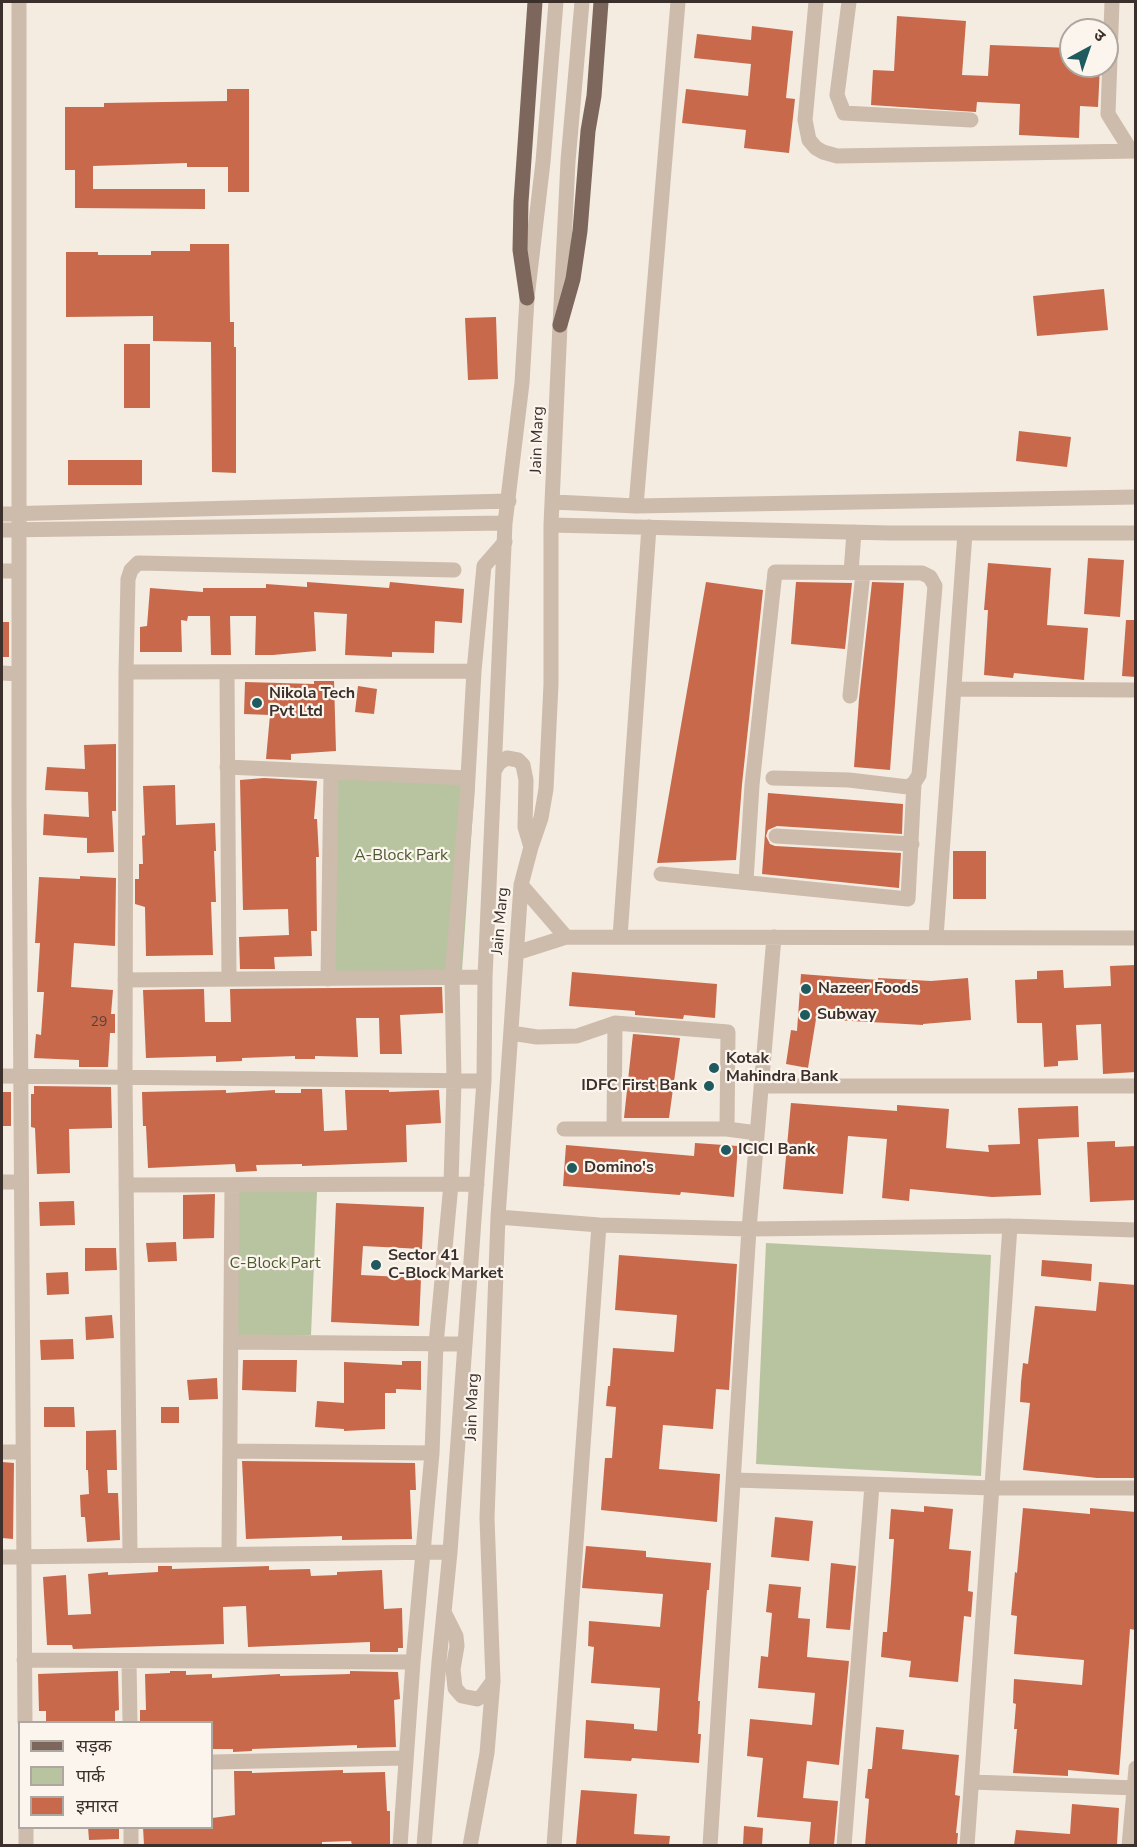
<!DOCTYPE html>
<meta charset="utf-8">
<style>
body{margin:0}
#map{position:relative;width:1137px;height:1847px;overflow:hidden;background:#f4ebe1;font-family:"Nunito Sans","Noto Sans Devanagari",sans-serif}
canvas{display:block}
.frame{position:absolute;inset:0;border:3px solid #3b302b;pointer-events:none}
.legend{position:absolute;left:18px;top:1721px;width:195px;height:108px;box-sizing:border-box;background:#fbf5ee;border:2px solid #aea6a0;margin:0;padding:8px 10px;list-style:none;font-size:18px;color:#3b302b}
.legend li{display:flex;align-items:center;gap:12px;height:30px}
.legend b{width:30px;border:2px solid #aea6a0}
.north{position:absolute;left:1059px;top:18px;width:60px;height:60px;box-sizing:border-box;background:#fbf5ee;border:2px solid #aea6a0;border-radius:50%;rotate:40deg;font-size:16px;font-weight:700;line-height:24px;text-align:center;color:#3b302b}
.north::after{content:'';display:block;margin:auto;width:21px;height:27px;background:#1f5a5e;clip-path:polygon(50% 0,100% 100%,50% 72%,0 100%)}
</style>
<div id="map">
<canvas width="1137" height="1847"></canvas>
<div class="frame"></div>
<ul class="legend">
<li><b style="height:8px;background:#7d675c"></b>सड़क</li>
<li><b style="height:16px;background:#b8c4a0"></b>पार्क</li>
<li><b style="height:16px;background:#c8694b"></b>इमारत</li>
</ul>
<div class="north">उ</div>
</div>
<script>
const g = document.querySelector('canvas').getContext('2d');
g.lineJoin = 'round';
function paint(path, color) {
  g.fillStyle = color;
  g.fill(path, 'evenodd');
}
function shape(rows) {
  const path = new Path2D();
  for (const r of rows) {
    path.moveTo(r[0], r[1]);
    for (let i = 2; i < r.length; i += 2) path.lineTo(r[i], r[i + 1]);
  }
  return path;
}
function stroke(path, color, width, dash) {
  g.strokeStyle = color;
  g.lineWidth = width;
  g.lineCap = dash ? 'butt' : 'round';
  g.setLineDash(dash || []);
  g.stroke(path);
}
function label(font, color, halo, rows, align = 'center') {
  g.font = font + ' "Nunito Sans",sans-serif';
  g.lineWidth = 4.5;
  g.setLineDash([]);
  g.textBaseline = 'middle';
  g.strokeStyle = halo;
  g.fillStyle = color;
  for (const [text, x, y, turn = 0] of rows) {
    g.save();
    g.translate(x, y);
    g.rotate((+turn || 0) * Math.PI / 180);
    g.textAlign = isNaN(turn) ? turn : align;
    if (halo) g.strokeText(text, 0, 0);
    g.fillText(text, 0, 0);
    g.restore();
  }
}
const green = shape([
 [335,777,475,782,462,971,331,974],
 [239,1192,317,1192,311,1335,235,1338],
 [766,1243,991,1255,981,1476,756,1464]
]);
const building = shape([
 [897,16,966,21,962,75,988,76,990,45,1071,48,1071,66,1100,66,1098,107,1080,106,1079,138,1019,135,1020,104,977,102,976,112,871,105,873,70,894,71],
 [752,26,793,31,786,98,795,99,789,153,744,148,746,130,682,123,686,89,748,96,751,64,694,58,697,34,751,40],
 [227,89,249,89,249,192,228,192,228,167,187,167,187,163,93,166,93,189,205,189,205,209,75,208,75,170,65,170,65,107,104,107,104,103,227,101],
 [190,244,229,244,230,322,234,322,234,347,236,347,236,473,212,472,211,342,153,341,153,316,66,317,66,252,98,252,98,255,151,255,151,251,190,251],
 [1104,289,1108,330,1037,336,1033,296],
 [496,317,498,379,468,380,465,318],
 [124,344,150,344,150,408,124,408],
 [1019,431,1071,437,1067,467,1016,461],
 [68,460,142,460,142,485,68,485],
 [1088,558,1124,560,1120,617,1084,614],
 [988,563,1051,568,1047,625,1088,628,1084,680,1014,673,1013,678,984,675,988,610,984,610],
 [307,582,389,588,390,582,464,589,462,623,435,621,434,653,392,652,392,657,345,655,347,614,314,612,316,651,273,655,255,655,256,616,230,616,231,655,211,655,210,616,188,616,187,621,181,620,182,652,140,652,140,627,147,626,150,588,203,592,203,588,266,588,266,584,307,587],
 [706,582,763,590,742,784,736,860,657,863],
 [796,582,852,583,845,649,791,644],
 [872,582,904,583,890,770,854,767,859,699],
 [1126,620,1136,620,1136,677,1122,676],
 [2,622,9,622,9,657,2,657],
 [314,681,334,681,336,751,291,754,291,760,266,759,270,715,244,714,245,682,314,684],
 [358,686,377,689,374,714,355,712],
 [116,744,116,811,112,811,114,852,87,853,87,838,43,835,44,814,89,817,88,792,45,790,47,767,85,769,84,745],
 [264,778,317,781,314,819,317,819,319,857,316,857,317,931,311,931,312,956,274,957,275,969,240,969,239,937,289,935,288,909,243,910,240,780],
 [175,785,176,825,215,823,216,851,214,851,216,902,211,902,213,955,146,956,145,907,135,904,135,879,139,879,139,864,143,864,142,836,145,835,143,786],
 [768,793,903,804,902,834,777,826,768,830,766,836,770,844,775,846,901,853,899,888,762,874],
 [953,851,986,851,986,899,953,899],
 [80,876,116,878,115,946,74,943,71,987,113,990,111,1014,115,1014,115,1033,110,1033,108,1067,79,1067,79,1060,34,1058,36,1034,41,1035,44,992,37,992,40,943,35,943,39,877,80,879],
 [1136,965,1136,1072,1103,1074,1101,1024,1076,1025,1078,1060,1058,1061,1058,1066,1044,1067,1042,1023,1017,1023,1015,980,1037,979,1037,971,1063,970,1064,988,1111,986,1110,966],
 [572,972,717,984,715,1018,684,1015,683,1019,635,1015,635,1011,569,1006],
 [801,974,878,980,878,978,931,981,968,978,971,1020,923,1024,923,1025,816,1019,808,1068,786,1064,791,1030,797,1031],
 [442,987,443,1013,400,1015,402,1054,380,1054,379,1018,356,1018,358,1057,315,1056,315,1059,295,1059,295,1056,242,1058,242,1061,216,1062,216,1056,146,1058,143,990,204,989,205,1022,231,1022,230,989],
 [633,1034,680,1038,669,1118,624,1118],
 [34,1086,111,1087,112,1128,69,1129,70,1173,37,1174,35,1128,31,1127,31,1094,34,1094],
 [301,1089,322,1089,324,1131,347,1130,345,1090,389,1090,389,1092,439,1090,441,1123,406,1125,407,1162,302,1166,302,1164,256,1165,257,1171,236,1172,235,1164,148,1168,146,1126,143,1126,142,1092,226,1090,226,1093,275,1090,275,1093,301,1093],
 [2,1092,11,1092,11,1126,2,1126],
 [791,1103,897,1111,897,1105,949,1109,946,1148,989,1152,988,1145,1020,1144,1018,1108,1078,1106,1079,1137,1038,1139,1041,1195,992,1197,910,1189,909,1201,882,1198,887,1139,848,1136,843,1194,783,1189],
 [1115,1141,1115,1147,1136,1146,1136,1200,1090,1202,1087,1142],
 [695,1143,738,1146,734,1197,681,1192,680,1195,563,1186,566,1145,694,1156],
 [215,1194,214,1238,183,1239,183,1195],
 [74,1201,75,1225,40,1226,39,1202],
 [336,1203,424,1207,422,1249,363,1246,361,1275,421,1278,419,1326,331,1322],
 [176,1242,177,1261,148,1262,146,1243],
 [85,1248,116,1248,117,1270,85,1271],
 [619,1255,737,1264,729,1390,716,1389,713,1429,663,1425,659,1469,720,1474,717,1522,601,1510,605,1458,612,1458,616,1407,606,1406,608,1386,610,1386,613,1348,674,1352,677,1315,615,1310],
 [1042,1260,1092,1264,1091,1281,1041,1276],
 [68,1272,69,1294,47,1295,46,1273],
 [1099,1282,1136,1285,1136,1478,1097,1478,1023,1470,1030,1403,1020,1402,1021,1382,1023,1363,1028,1364,1035,1306,1096,1311],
 [112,1315,114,1338,86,1340,85,1317],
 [73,1339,74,1359,41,1360,40,1340],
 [243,1360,297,1360,296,1392,242,1390],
 [402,1361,421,1361,421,1390,396,1389,396,1393,385,1393,385,1429,344,1431,344,1429,315,1427,317,1401,344,1403,344,1362,402,1365],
 [217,1378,218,1399,189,1400,187,1380],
 [44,1407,74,1407,75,1427,44,1427],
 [161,1407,179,1407,179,1423,161,1423],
 [116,1430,117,1470,107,1470,108,1493,118,1493,120,1540,87,1542,85,1517,81,1517,80,1495,89,1494,88,1470,86,1470,86,1431],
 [242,1461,415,1463,416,1490,410,1490,412,1539,342,1540,342,1536,246,1539],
 [2,1462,14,1463,13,1539,2,1538],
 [924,1506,953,1509,949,1549,971,1551,968,1591,973,1592,971,1617,964,1616,958,1682,909,1677,911,1661,881,1657,883,1632,887,1632,891,1583,894,1539,889,1539,891,1509,924,1512],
 [1023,1508,1090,1514,1090,1508,1136,1512,1136,1630,1130,1629,1119,1775,1068,1770,1068,1776,1013,1773,1017,1729,1014,1729,1016,1704,1013,1703,1014,1679,1082,1685,1084,1660,1014,1654,1017,1616,1011,1615,1015,1572,1017,1573],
 [775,1517,813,1521,809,1561,771,1557],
 [586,1546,646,1551,646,1557,711,1563,709,1590,707,1590,698,1701,700,1701,698,1734,701,1734,699,1763,632,1758,631,1761,584,1758,586,1720,634,1724,634,1729,657,1731,660,1688,591,1683,594,1647,588,1646,589,1621,660,1627,663,1594,582,1588],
 [831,1563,856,1566,850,1630,826,1628],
 [158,1566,172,1566,172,1569,269,1566,269,1570,310,1569,311,1576,337,1575,337,1572,382,1570,384,1609,402,1608,403,1648,398,1648,398,1652,370,1652,370,1642,248,1647,246,1606,223,1607,224,1644,73,1649,72,1645,47,1645,43,1577,66,1575,68,1615,91,1614,88,1574,108,1572,108,1575,158,1572],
 [769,1584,801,1587,798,1618,810,1619,807,1657,849,1661,839,1765,807,1761,803,1798,838,1801,834,1845,809,1845,811,1822,757,1817,763,1758,747,1756,750,1719,812,1725,815,1693,758,1688,761,1656,768,1657,772,1613,766,1612],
 [118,1671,119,1710,115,1711,115,1722,46,1722,46,1711,39,1711,38,1674],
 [170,1671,186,1671,186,1675,212,1674,212,1678,280,1674,280,1676,350,1674,350,1671,398,1672,400,1699,394,1700,396,1747,357,1748,357,1745,252,1749,252,1751,233,1752,233,1749,212,1749,212,1722,140,1722,140,1710,146,1710,145,1674,170,1673],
 [876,1727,904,1730,902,1749,959,1755,955,1795,960,1796,956,1833,958,1833,957,1845,865,1845,869,1799,865,1798,868,1769,872,1769],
 [343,1770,343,1773,385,1772,387,1811,390,1811,390,1845,352,1845,351,1841,322,1842,322,1845,144,1845,143,1827,212,1827,212,1818,235,1815,234,1771,252,1771,252,1773],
 [581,1790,637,1794,634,1834,670,1836,669,1845,576,1845],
 [1072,1804,1119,1808,1117,1845,1014,1845,1016,1830,1070,1834],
 [744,1826,763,1828,762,1845,743,1845],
 [88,1827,119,1827,119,1839,89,1840]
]);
const minor = shape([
 [19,2,19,800,25,1722],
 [816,2,805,120,809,140,816,148,823,152,837,156,1136,151],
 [849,2,837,95,844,113,971,120],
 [1112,2,1108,114,1131,151],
 [554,502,636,506,1136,497],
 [636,506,678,2],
 [2,514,509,501],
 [551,525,890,533,1136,533],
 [2,530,505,523],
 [2,571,19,571],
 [851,573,854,532],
 [126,672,474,671],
 [227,672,229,979],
 [2,673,19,674],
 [955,689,1136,690],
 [850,696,863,573],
 [227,767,468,778],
 [494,771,499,763,507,758,518,760,523,765,526,780,525,827,531,847],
 [776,836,912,844],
 [661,874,908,899,914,783],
 [746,881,752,785,775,572,922,573,930,577,935,586,919,775,914,783,908,787,849,780,773,778],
 [521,885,566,937],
 [620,937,649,527],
 [936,937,965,533],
 [516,953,566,937,1136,938],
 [328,979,331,772],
 [125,980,485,977],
 [615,1023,728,1032,727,1129],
 [511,1033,537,1037,577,1036,615,1023,614,1129],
 [2,1076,484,1081],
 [762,1086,1136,1086],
 [564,1129,727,1129,757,1133],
 [2,1182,21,1182],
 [126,1185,477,1184],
 [498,1217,599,1225,749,1229,1010,1226,1136,1230],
 [231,1342,465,1344],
 [230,1451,432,1453],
 [2,1452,23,1452],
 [734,1480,993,1488,1136,1488],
 [229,1554,232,1185],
 [130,1556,125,1077,126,672,128,579,131,570,138,563,454,570],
 [2,1557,450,1552],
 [444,1612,456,1636,457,1646,453,1669,455,1688,462,1696,477,1699,482,1696,493,1681],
 [24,1660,413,1662],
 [129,1661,130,1722],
 [212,1762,405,1758],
 [972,1782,1136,1788],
 [26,1828,26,1846],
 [131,1828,131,1846],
 [400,1846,413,1662,432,1453,436,1344,451,1184,454,1081,452,977,467,795,474,671,484,566,505,542],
 [424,1846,439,1662,450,1552,484,1081,485,977,505,523,522,383,527,298,543,162,556,2],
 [470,1846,487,1753,493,1681,487,1518,498,1217,521,885,531,847,541,818,546,789,551,684,551,525,560,325,568,161,582,2],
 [554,1846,599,1225],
 [710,1846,749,1229,774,937],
 [844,1846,872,1485],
 [967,1846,1010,1226],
 [1129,1846,1136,1768]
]);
const major = shape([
 [527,298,520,250,521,202,535,2],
 [560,325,573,279,580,231,588,131,594,96,601,2]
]);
const markers = [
 [257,703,6,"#1f5a5e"],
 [806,989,6,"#1f5a5e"],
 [805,1015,6,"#1f5a5e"],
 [714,1068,6,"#1f5a5e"],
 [709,1086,6,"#1f5a5e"],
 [726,1150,6,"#1f5a5e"],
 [572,1168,6,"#1f5a5e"],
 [376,1265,6,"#1f5a5e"]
];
const numberNames = [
 ["29",99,1023]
];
const streetNames = [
 ["Jain Marg",538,440,-88],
 ["Jain Marg",501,921,-85],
 ["Jain Marg",473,1407,-88]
];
const poiNames = [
 ["Nikola Tech",269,694],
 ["Pvt Ltd",269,712],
 ["Nazeer Foods",818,989],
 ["Subway",817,1015],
 ["Kotak",726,1059],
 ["Mahindra Bank",726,1077],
 ["IDFC First Bank",697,1086,"right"],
 ["ICICI Bank",738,1150],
 ["Domino's",584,1168],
 ["Sector 41",388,1256],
 ["C-Block Market",388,1274]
];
const parkNames = [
 ["A-Block Park",401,856],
 ["C-Block Part",275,1264]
];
paint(green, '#b8c4a0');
paint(building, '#c8694b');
stroke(minor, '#cdbbac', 15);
stroke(major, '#7d675c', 15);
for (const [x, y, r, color] of markers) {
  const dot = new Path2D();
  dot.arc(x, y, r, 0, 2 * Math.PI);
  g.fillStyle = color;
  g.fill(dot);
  stroke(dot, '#fbf5ee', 2);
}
label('14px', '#5e3e33', null, numberNames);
label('16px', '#3b302b', '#fbf5ee', streetNames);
label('bold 16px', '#3b302b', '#fbf5ee', poiNames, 'left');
label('16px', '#4a5a2e', '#fbf5ee', parkNames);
</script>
